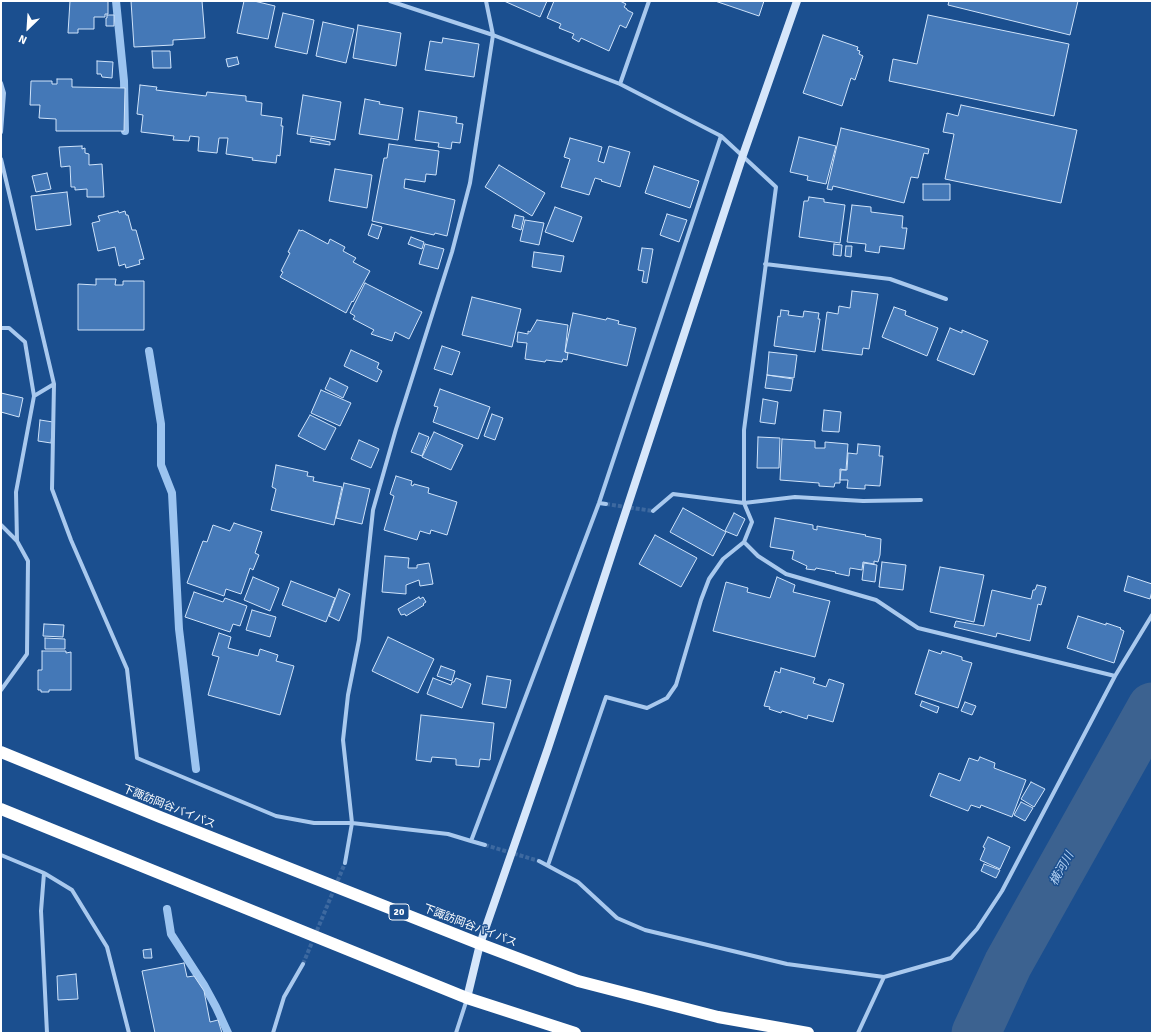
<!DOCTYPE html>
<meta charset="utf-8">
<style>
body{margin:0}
#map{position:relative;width:1153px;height:1034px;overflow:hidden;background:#1b4f8f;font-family:Signika,sans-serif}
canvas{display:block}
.frame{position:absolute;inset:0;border:2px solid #fff;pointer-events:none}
.north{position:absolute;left:8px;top:8px;width:40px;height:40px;-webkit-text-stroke:3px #1b4f8f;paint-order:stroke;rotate:205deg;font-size:11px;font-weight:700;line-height:16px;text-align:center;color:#fff}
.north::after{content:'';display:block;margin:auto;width:14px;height:18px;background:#fff;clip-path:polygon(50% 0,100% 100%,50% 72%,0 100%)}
</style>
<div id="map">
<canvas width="1153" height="1034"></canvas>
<div class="frame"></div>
<div class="north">N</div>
</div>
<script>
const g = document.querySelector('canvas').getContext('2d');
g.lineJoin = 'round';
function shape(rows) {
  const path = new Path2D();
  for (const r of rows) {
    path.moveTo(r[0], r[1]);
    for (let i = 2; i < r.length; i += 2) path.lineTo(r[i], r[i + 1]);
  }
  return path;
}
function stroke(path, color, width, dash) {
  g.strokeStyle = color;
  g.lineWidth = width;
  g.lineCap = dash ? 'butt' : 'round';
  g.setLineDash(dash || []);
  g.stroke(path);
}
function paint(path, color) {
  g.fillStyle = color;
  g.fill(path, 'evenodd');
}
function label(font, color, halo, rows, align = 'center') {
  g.font = font + ' Signika,"Noto Sans JP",sans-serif';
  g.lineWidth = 3;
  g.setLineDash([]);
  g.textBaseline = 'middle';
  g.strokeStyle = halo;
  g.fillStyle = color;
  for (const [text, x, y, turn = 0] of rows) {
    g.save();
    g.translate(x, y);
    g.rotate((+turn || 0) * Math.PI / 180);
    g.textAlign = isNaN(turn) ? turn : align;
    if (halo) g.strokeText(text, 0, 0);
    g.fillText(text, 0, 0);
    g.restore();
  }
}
const stream = shape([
 [116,1,124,81,125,131],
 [149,351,161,424,161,465,172,493,179,629,196,769],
 [167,909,171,934,204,985,216,1007,228,1033]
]);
const river = shape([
 [976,1033,1008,964,1152,707]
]);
const building = shape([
 [70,1,108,1,108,14,105,14,105,17,94,17,94,29,78,29,78,33,68,33,70,1],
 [131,1,202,1,205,38,173,40,173,45,134,47,131,1],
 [244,1,254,1,275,6,268,39,237,33,244,1],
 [504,1,547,1,540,17,504,1],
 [554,1,620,1,626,4,624,7,627,9,627,10,633,13,626,28,620,25,609,51,581,38,579,42,572,38,574,34,559,28,561,24,547,18,554,1],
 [715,1,764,1,759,16,715,1],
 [949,1,1078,1,1070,35,948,5,949,1],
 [283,13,314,20,307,54,275,47,283,13],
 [107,15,114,15,114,26,106,26,106,18,107,18,107,15],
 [928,15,1069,44,1054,116,889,81,893,59,917,64,928,15],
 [323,22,354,29,346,63,316,56,323,22],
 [358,25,401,33,396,66,353,58,358,25],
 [823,35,858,47,857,50,860,51,859,54,863,56,855,80,851,78,842,106,803,93,823,35],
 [443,38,479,44,474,77,425,70,430,41,442,43,443,38],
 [152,51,170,51,171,68,153,68,152,51],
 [237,57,239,64,228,67,226,59,237,57],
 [97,61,113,62,112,78,102,77,101,74,97,74,97,61],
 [57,79,72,79,72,87,125,88,124,131,56,131,56,119,39,118,40,105,30,105,31,81,52,81,52,84,57,84,57,79],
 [140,85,157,87,156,90,206,96,207,92,246,96,246,101,262,103,261,115,282,118,281,126,283,126,280,156,277,155,276,163,252,160,253,158,226,154,228,138,219,138,217,153,198,151,199,137,190,136,189,141,173,140,174,136,141,132,143,115,137,114,140,85],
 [303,95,341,102,335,140,297,134,303,95],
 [365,99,380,102,379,104,403,108,398,140,359,134,365,99],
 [961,105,1077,130,1061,203,945,179,954,134,943,132,947,113,958,116,961,105],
 [419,111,457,117,456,123,463,124,460,143,452,142,451,149,438,147,439,143,415,140,419,111],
 [841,128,929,149,928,154,924,153,918,178,911,177,904,203,833,186,832,190,827,189,841,128],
 [799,137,836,146,826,184,807,180,808,176,790,172,799,137],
 [311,138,330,142,330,145,310,142,311,138],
 [570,138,602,147,598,161,604,163,609,146,630,152,620,187,601,181,602,180,595,178,589,195,561,187,570,159,564,157,570,138],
 [389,144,439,151,436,175,426,174,425,182,405,179,404,188,455,200,447,236,435,233,434,235,372,221,384,158,387,158,389,144],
 [82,146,82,149,85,148,85,153,89,154,89,165,102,164,104,197,87,197,87,189,75,190,75,187,71,187,70,166,61,167,59,147,82,146],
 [499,165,545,193,532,216,485,187,499,165],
 [654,166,699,181,690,208,645,193,654,166],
 [335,169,372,175,367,208,329,201,335,169],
 [47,173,51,189,36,192,32,176,47,173],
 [923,184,950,184,950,200,923,200,923,184],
 [67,192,71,225,36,230,31,196,67,192],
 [809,197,824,199,824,202,845,205,840,243,799,237,804,201,808,201,809,197],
 [852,205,871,207,871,212,903,216,902,228,907,228,904,249,880,246,879,253,865,251,866,244,847,242,852,205],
 [555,207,582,217,573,242,545,232,555,207],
 [118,211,119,213,125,211,126,215,128,215,132,230,136,230,144,259,139,260,140,264,126,268,125,264,119,266,115,247,98,251,92,223,100,221,98,216,118,211],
 [667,214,687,220,679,242,660,235,667,214],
 [515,215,524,217,521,230,512,227,515,215],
 [525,220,544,223,539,245,520,241,525,220],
 [372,224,382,227,378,239,368,235,372,224],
 [299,230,301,231,302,230,328,244,330,239,345,247,343,251,356,258,353,262,370,271,353,302,352,301,346,313,280,277,283,272,281,271,290,253,288,252,299,230],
 [411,237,424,242,422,249,408,244,411,237],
 [425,244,444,249,438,269,419,264,425,244],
 [834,244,842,245,841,256,833,255,834,244],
 [846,246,852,246,851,257,845,256,846,246],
 [642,248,653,249,647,283,642,282,644,271,638,270,642,248],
 [534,252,564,256,561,272,532,267,534,252],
 [96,279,116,279,115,285,123,285,123,281,144,281,144,330,78,330,78,284,96,285,96,279],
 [365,283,422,312,409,339,395,332,392,341,371,334,374,330,353,319,355,316,350,313,365,283],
 [852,291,878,294,869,349,863,348,862,355,822,350,827,312,838,314,839,306,850,308,852,291],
 [472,297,521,309,512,347,462,335,472,297],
 [894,307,906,311,905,315,938,328,927,356,882,337,894,307],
 [781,310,789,311,788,315,803,317,804,311,819,313,818,319,820,319,815,352,774,346,778,316,780,317,781,310],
 [573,313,606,320,607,318,619,321,618,324,636,328,627,366,565,352,573,313],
 [537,320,568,325,565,352,568,353,567,360,563,359,562,362,546,360,545,362,525,359,527,343,517,342,518,332,528,334,528,331,530,332,537,320],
 [950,328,962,333,962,330,988,341,974,375,937,360,950,328],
 [442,346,460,352,452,375,434,369,442,346],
 [351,350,379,363,377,368,382,371,377,382,344,366,351,350],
 [769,352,797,355,794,378,767,375,769,352],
 [767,375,793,379,791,391,765,388,767,375],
 [330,378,348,387,343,398,325,389,330,378],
 [440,389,490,407,478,439,433,422,438,407,434,406,440,389],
 [321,390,351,403,340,426,311,413,321,390],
 [1,393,23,398,19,417,1,412,1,393],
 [763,399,778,402,775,424,760,422,763,399],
 [824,410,841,412,839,432,822,431,824,410],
 [492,414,503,418,495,440,484,436,492,414],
 [310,415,336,428,325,450,298,436,310,415],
 [40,420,53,422,51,443,38,441,40,420],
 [434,432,463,445,451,470,422,457,434,432],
 [419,433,429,437,422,456,411,452,419,433],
 [758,437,780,438,779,468,757,468,758,437],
 [782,439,815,441,815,448,825,448,825,442,848,444,846,470,840,469,840,483,835,483,834,487,819,486,819,483,780,480,782,439],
 [359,440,379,449,371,468,351,459,359,440],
 [858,444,880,446,879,456,883,456,880,486,865,485,865,489,847,488,848,480,840,480,841,470,847,470,848,453,857,454,858,444],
 [276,465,308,472,307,476,314,477,313,481,342,487,334,525,271,510,276,489,272,487,276,465],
 [396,476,412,481,411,485,413,486,414,484,429,488,428,493,457,502,447,535,431,530,430,534,420,531,417,540,384,530,394,496,390,494,396,476],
 [344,483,370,489,362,524,336,518,344,483],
 [683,508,726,532,713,556,670,532,683,508],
 [734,513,745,519,737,536,725,531,734,513],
 [775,518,813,525,813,529,817,530,817,526,866,535,865,536,881,539,880,555,878,562,874,561,874,564,863,562,862,570,850,568,849,576,835,573,836,572,816,568,815,570,806,569,807,566,792,559,794,551,770,547,775,518],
 [234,523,262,532,255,553,259,555,253,570,250,568,241,594,226,589,224,596,187,583,203,541,207,542,213,525,230,531,234,523],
 [655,535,697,558,681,587,639,564,655,535],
 [385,556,409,558,408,568,417,568,417,565,429,563,433,584,420,586,419,580,406,585,406,594,382,592,385,556],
 [882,562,906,565,903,590,879,587,882,562],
 [864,563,877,565,875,582,862,580,864,563],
 [940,567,984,575,974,622,930,612,940,567],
 [1128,576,1152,584,1152,591,1150,599,1124,591,1128,576],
 [253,577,279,588,270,611,244,600,253,577],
 [777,577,795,585,793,592,830,601,815,657,713,631,726,582,748,588,747,592,770,598,777,577],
 [291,581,335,598,326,622,282,605,291,581],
 [1037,585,1046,587,1041,605,1038,604,1030,641,997,633,996,637,954,627,956,621,984,626,992,590,1031,599,1033,590,1035,590,1037,585],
 [339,589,350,594,339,621,329,616,339,589],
 [194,592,223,602,225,598,247,606,240,626,233,624,230,632,185,617,194,592],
 [419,597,420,599,423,597,426,602,423,604,424,605,406,616,405,614,401,615,398,609,419,597],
 [252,610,276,617,270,637,246,630,252,610],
 [1078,616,1106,625,1106,623,1121,628,1120,629,1124,631,1114,663,1067,648,1078,616],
 [44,624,64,625,63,637,43,636,44,624],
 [219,633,231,637,228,648,258,656,260,649,278,655,276,661,294,666,280,715,208,695,219,657,212,655,219,633],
 [388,637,434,659,418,693,372,671,388,637],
 [45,638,65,639,65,649,45,649,45,638],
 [929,650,941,654,942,651,962,657,962,660,972,663,958,708,915,694,929,650],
 [42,651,66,651,66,653,71,652,71,690,49,690,49,692,41,692,41,690,38,690,38,670,42,670,42,651],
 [441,666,455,671,452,681,437,676,441,666],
 [781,668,815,678,813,683,826,687,829,679,844,684,833,722,808,715,807,719,782,711,781,713,769,709,770,707,764,706,775,671,780,673,781,668],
 [487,676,511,680,506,708,482,704,487,676],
 [433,678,451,685,452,682,454,682,456,678,471,684,462,708,427,694,433,678],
 [922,701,939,707,937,713,920,706,922,701],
 [965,702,976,706,972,715,961,711,965,702],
 [421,715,494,723,490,760,480,759,479,767,456,765,456,759,432,757,431,762,416,760,421,715],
 [980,757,995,763,994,768,1026,780,1012,817,981,805,980,808,971,805,968,811,930,796,939,773,960,781,969,758,978,761,980,757],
 [1031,782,1045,789,1034,807,1021,799,1031,782],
 [1021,802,1033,808,1025,821,1014,815,1021,802],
 [988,837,1010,847,1000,869,980,860,985,848,983,847,988,837],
 [984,864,1000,870,996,878,981,871,984,864],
 [151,949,152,958,144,958,143,950,151,949],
 [184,963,187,977,194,976,204,991,210,1022,218,1020,222,1033,155,1033,142,971,184,963],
 [76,974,78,999,58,1000,57,976,76,974]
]);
const streetTunnel = shape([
 [606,504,653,511],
 [485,845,539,861],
 [303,964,345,863]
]);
const street = shape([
 [390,1,493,35,620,84,721,136,776,187,744,430,744,503,752,522,744,542,723,559,709,579,701,600,676,685,667,698,647,708,606,697,548,865],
 [1,83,4,93,1,132],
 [620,84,649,1],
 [1,159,54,384,34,396],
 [765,264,890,279,946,299],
 [1,328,9,328,25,342,34,396,16,492,17,541,28,561,27,654,1,690],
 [54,384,52,489,71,540,127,669,137,758,276,816,314,823,352,823,448,834,471,841,599,503,721,136],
 [599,503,606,504],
 [653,511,673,494,744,503,795,497,863,501,921,500],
 [1,525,17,541],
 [744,542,758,556,786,574,876,600,918,628,1115,676],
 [471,841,485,845],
 [1,855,44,873,72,890,107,947,129,1033],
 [539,861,578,882,617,918,645,930,787,964,884,977,951,958,977,929,1002,891,1115,676,1152,615],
 [345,863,352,823,343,740,348,695,359,640,373,510,396,429,452,252,470,183,493,35,486,1],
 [44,873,41,911,47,1033],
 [273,1033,284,997,303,964],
 [456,1033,467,999],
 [858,1033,884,977]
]);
const secondary = shape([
 [467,998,480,944,548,748,743,155,797,1]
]);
const highway = shape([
 [1,752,160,817,480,944,578,981,718,1017,808,1033],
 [1,809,467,998,575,1033]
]);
const shields = [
 [399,912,20]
];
const shieldNames = [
 ["20",399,912]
];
const streetNames = [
 ["下諏訪岡谷バイパス",169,807,22],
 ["下諏訪岡谷バイパス",470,926,21]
];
const waterNames = [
 ["横河川",1062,869,-61]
];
stroke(stream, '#9cc4f0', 8);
stroke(river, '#3c6290', 49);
paint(building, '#4478b7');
stroke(building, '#cfe3fa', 1);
stroke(streetTunnel, '#3d69a0', 4, [4, 2]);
stroke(street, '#a9c9ee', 4);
stroke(secondary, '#d6e6fa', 8);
stroke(highway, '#fff', 12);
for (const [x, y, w] of shields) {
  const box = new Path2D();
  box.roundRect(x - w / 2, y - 8, w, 16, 3);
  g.fillStyle = '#1b4f8f';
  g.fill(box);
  stroke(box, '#fff', 1);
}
label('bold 10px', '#fff', null, shieldNames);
label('11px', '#fff', '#1b4f8f', streetNames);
label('italic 12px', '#b5d3f5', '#1b4f8f', waterNames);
</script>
